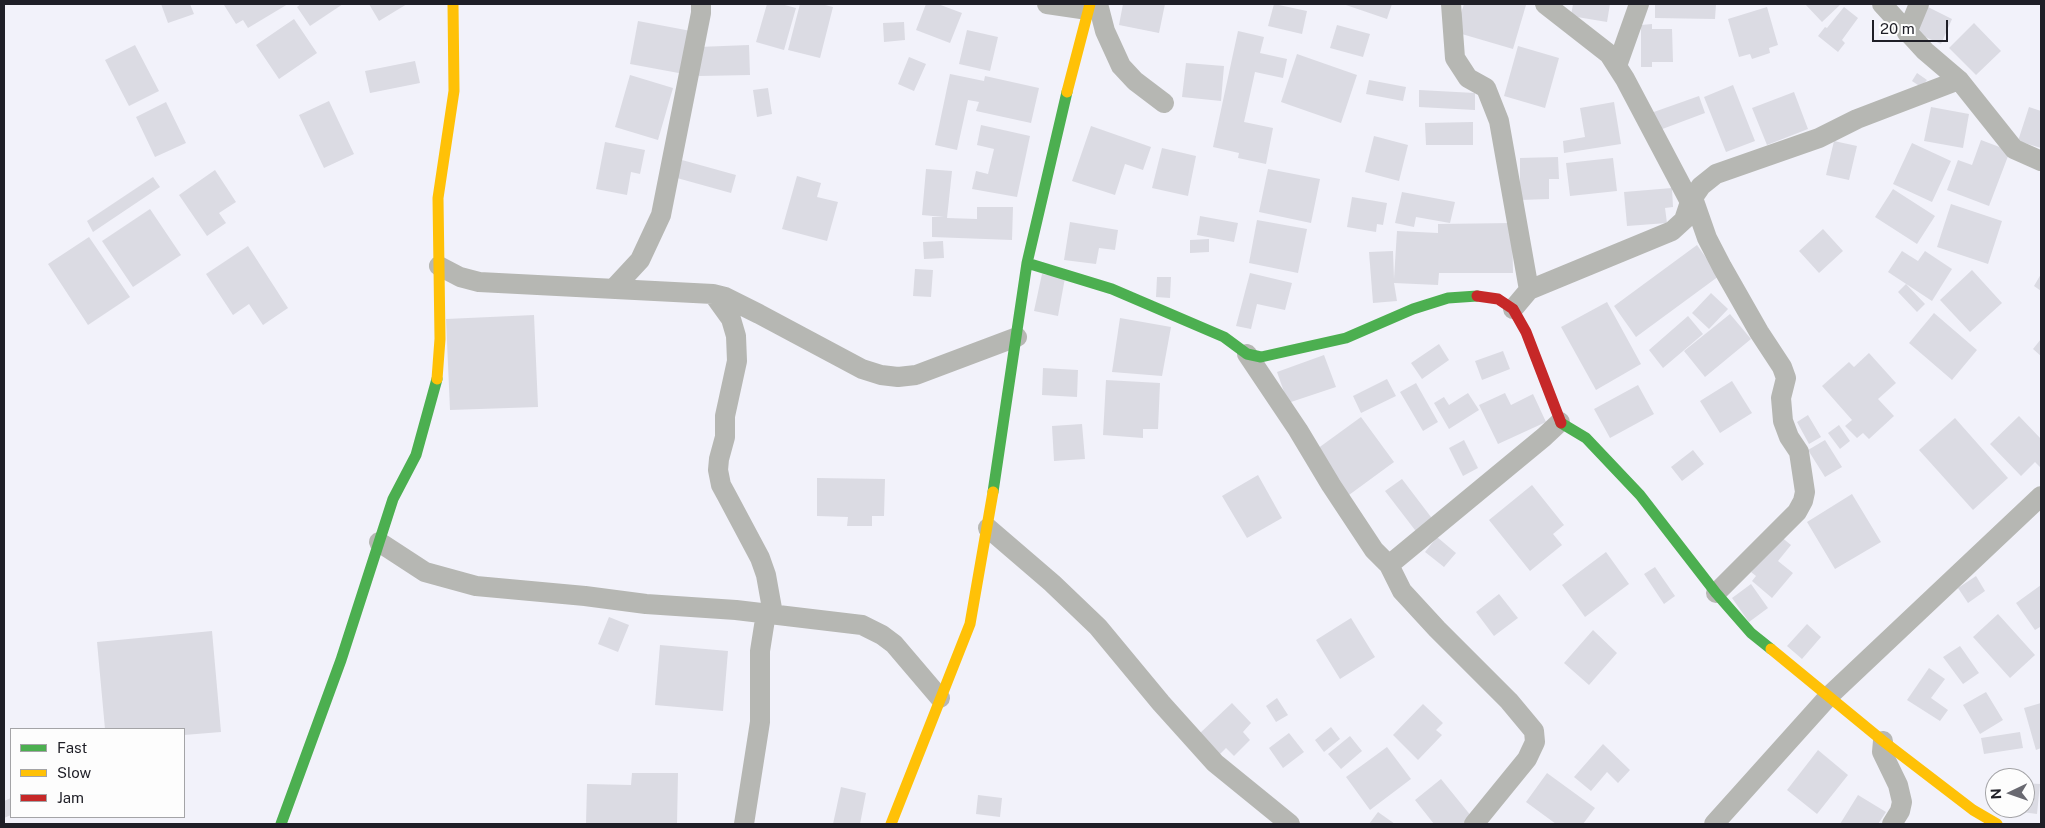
<!DOCTYPE html>
<style>
body{margin:0}
#map{position:relative;width:2045px;height:828px;overflow:hidden;background:#f2f2fa;font-family:"Public Sans",sans-serif}
canvas{display:block}
.frame{position:absolute;inset:0;border:5px solid #1f1f27;pointer-events:none}
.legend{position:absolute;left:10px;top:728px;width:175px;height:90px;box-sizing:border-box;background:#fdfdfd;border:1px solid #a4a4a7;margin:0;padding:6px 9px;list-style:none;font-size:15px;color:#1f1f27}
.legend li{display:flex;align-items:center;gap:10px;height:25px}
.legend b{width:25px;border:1px solid #a4a4a7}
.north{position:absolute;left:1985px;top:768px;width:50px;height:50px;box-sizing:border-box;background:#fdfdfd;border:1px solid #a4a4a7;border-radius:50%;rotate:267deg;font-size:14px;font-weight:700;line-height:20px;text-align:center;color:#1f1f27}
.north::after{content:'';display:block;margin:auto;width:18px;height:22px;background:#696971;clip-path:polygon(50% 0,100% 100%,50% 72%,0 100%)}
.scale{position:absolute;left:1872px;top:20px;width:76px;height:22px;box-sizing:border-box;border:2px solid #1f1f27;border-top:0;padding-left:6px;font-size:15px;line-height:18px;white-space:nowrap;color:#1f1f27;-webkit-text-stroke:4px #fdfdfd;paint-order:stroke}
</style>
<div id="map">
<canvas width="2045" height="828"></canvas>
<div class="frame"></div>
<ul class="legend">
<li><b style="height:6px;background:#4caf50"></b>Fast</li>
<li><b style="height:6px;background:#ffc107"></b>Slow</li>
<li><b style="height:6px;background:#c62828"></b>Jam</li>
</ul>
<div class="north">N</div>
<div class="scale">20 m</div>
</div>
<script>
const g = document.querySelector('canvas').getContext('2d');
g.lineJoin = 'round';
function paint(path, color) {
  g.fillStyle = color;
  g.fill(path, 'evenodd');
}
function shape(rows) {
  const path = new Path2D();
  for (const r of rows) {
    path.moveTo(r[0], r[1]);
    for (let i = 2; i < r.length; i += 2) path.lineTo(r[i], r[i + 1]);
  }
  return path;
}
function stroke(path, color, width, dash) {
  g.strokeStyle = color;
  g.lineWidth = width;
  g.lineCap = dash ? 'butt' : 'round';
  g.setLineDash(dash || []);
  g.stroke(path);
}
const building = shape([
 [161,4,190,4,194,14,168,23],
 [226,4,288,4,248,28,243,20,236,24,224,5],
 [301,4,343,4,310,26,297,7],
 [369,4,407,4,379,21],
 [767,4,781,4,796,8,784,50,756,42],
 [800,4,821,4,833,7,820,58,788,50],
 [926,4,938,4,962,13,950,43,916,30],
 [1123,4,1165,4,1159,33,1119,25],
 [1274,4,1307,11,1302,34,1268,26],
 [1343,4,1392,4,1387,19],
 [1464,4,1526,5,1513,49,1455,32],
 [1573,4,1610,4,1607,22,1571,16],
 [1655,4,1716,4,1715,19,1655,18],
 [1805,4,1841,4,1822,22],
 [1926,6,1952,19,1941,44,1914,32],
 [1767,7,1778,45,1769,48,1770,53,1752,59,1750,54,1739,57,1728,19],
 [1844,7,1858,18,1842,40,1845,43,1838,52,1818,36,1825,27,1827,28],
 [294,19,317,53,279,79,256,45],
 [638,21,691,31,684,74,630,64],
 [904,22,905,40,884,42,883,23],
 [1974,23,2001,51,1976,75,1949,48],
 [1652,24,1652,29,1672,29,1673,62,1652,62,1652,67,1641,67,1641,25],
 [1337,25,1370,34,1363,57,1330,48],
 [967,30,998,37,990,71,959,64],
 [1238,31,1264,37,1260,53,1287,59,1283,78,1255,72,1244,122,1273,128,1266,164,1238,158,1239,153,1213,147],
 [135,45,159,91,129,106,105,60],
 [749,45,750,75,699,76,698,47],
 [1518,46,1559,58,1545,108,1504,96],
 [1297,54,1357,75,1341,123,1281,102],
 [909,57,926,64,914,91,898,84],
 [415,61,420,83,370,93,365,71],
 [1186,63,1224,66,1221,101,1182,97],
 [1917,73,1927,80,1921,87,1912,81],
 [950,74,984,81,985,76,1039,88,1031,123,976,111,979,102,968,100,957,150,935,145],
 [630,75,673,88,658,140,615,127],
 [1369,80,1406,87,1403,101,1366,94],
 [1733,85,1755,141,1726,152,1704,97],
 [768,88,772,114,757,117,753,90],
 [1419,90,1475,93,1475,110,1419,107],
 [1794,92,1808,129,1767,145,1752,108],
 [1699,96,1705,113,1657,131,1651,113],
 [329,101,354,154,324,168,299,115],
 [166,102,186,143,155,157,136,117],
 [1614,102,1621,144,1564,153,1563,141,1585,137,1580,108],
 [1931,107,1969,114,1963,148,1924,141],
 [2029,107,2041,111,2041,148,2018,141],
 [1473,122,1473,145,1426,145,1425,123],
 [981,125,1030,136,1017,197,972,189,976,171,988,174,994,149,977,145],
 [1091,126,1151,147,1143,170,1125,164,1115,195,1072,181],
 [1374,136,1408,145,1399,181,1365,172],
 [1981,140,2010,151,1989,206,1947,190,1958,160,1972,165],
 [1834,141,1857,146,1849,180,1826,175],
 [605,142,645,150,640,174,631,172,627,195,596,189],
 [1912,143,1951,161,1932,202,1893,184],
 [1162,148,1196,156,1188,196,1152,188],
 [1558,157,1559,179,1549,179,1549,199,1520,200,1520,158],
 [1613,158,1617,191,1570,196,1566,163],
 [682,160,736,175,731,193,677,178],
 [926,169,952,171,947,218,977,219,977,207,1013,207,1012,240,932,237,932,217,944,217,922,215],
 [1268,169,1320,179,1311,223,1259,212],
 [215,170,236,202,219,213,226,223,207,236,179,195],
 [797,176,821,183,817,197,838,202,827,241,782,229],
 [153,177,160,187,93,232,87,221],
 [1672,188,1673,207,1665,208,1667,223,1627,226,1624,192],
 [1893,189,1935,216,1917,244,1875,217],
 [1402,192,1455,202,1450,223,1416,217,1414,227,1395,223],
 [1352,197,1387,203,1383,225,1377,224,1376,232,1347,227],
 [1951,204,2002,221,1988,264,1937,247],
 [150,209,181,255,133,287,102,241],
 [1200,216,1238,223,1234,242,1197,235],
 [1257,220,1307,229,1298,273,1249,263],
 [1070,222,1118,230,1115,250,1099,248,1096,264,1064,260],
 [1512,223,1513,273,1439,273,1438,285,1394,283,1397,301,1373,303,1369,252,1393,251,1394,279,1397,231,1438,233,1438,224],
 [1823,229,1843,251,1819,273,1799,251],
 [89,237,130,297,88,325,48,264],
 [1209,239,1209,252,1190,253,1190,240],
 [943,241,944,258,924,259,923,242],
 [1697,245,1719,276,1636,337,1614,306],
 [248,246,288,308,263,325,249,304,233,315,206,274],
 [1902,251,1918,261,1925,251,1952,269,1932,301,1888,272],
 [915,269,933,270,931,297,913,296],
 [1972,270,2002,303,1970,332,1940,300],
 [1250,273,1292,283,1285,310,1257,304,1251,329,1236,326],
 [1042,274,1065,278,1058,316,1034,311],
 [2041,274,2041,291,2034,286],
 [1157,277,1171,277,1170,298,1156,297],
 [1906,284,1925,304,1917,312,1898,292],
 [1711,293,1728,309,1709,329,1692,313],
 [1607,302,1641,364,1596,390,1561,327],
 [1934,313,1977,350,1952,380,1909,343],
 [1730,314,1751,339,1705,377,1684,351],
 [534,315,538,407,450,410,446,319],
 [1688,316,1703,334,1663,368,1649,350],
 [1120,318,1171,327,1162,376,1112,372],
 [2041,339,2041,356,2033,349],
 [1439,344,1449,360,1422,379,1411,363],
 [1503,351,1510,369,1482,380,1475,361],
 [1869,353,1896,383,1878,399,1894,416,1869,439,1863,433,1857,438,1845,426,1852,420,1822,386,1849,362,1854,367],
 [1324,355,1336,387,1288,403,1277,372],
 [1043,368,1078,370,1077,397,1042,395],
 [1387,379,1396,396,1361,413,1353,396],
 [1106,380,1160,383,1158,429,1143,429,1143,438,1103,435],
 [1732,381,1752,413,1720,433,1700,401],
 [1416,383,1438,422,1423,431,1400,392],
 [1638,385,1654,414,1610,438,1594,409],
 [1468,393,1479,410,1449,429,1434,403,1444,397,1449,405],
 [1505,393,1511,405,1533,394,1546,422,1498,444,1479,405],
 [1808,415,1821,437,1809,444,1797,422],
 [2019,416,2041,439,2041,468,2035,462,2021,476,1990,444],
 [1361,417,1394,462,1349,495,1317,449],
 [1955,418,2008,478,1973,510,1919,450],
 [1082,424,1085,459,1054,461,1052,426],
 [1839,425,1850,441,1840,449,1828,433],
 [1464,440,1478,468,1463,476,1449,448],
 [1825,440,1842,467,1825,477,1808,450],
 [1693,450,1704,464,1682,481,1671,467],
 [1258,475,1282,518,1247,538,1222,496],
 [817,478,885,479,884,516,872,516,872,526,847,526,848,517,817,516],
 [1402,479,1434,521,1418,534,1385,491],
 [1532,485,1564,525,1553,534,1562,545,1530,571,1489,520],
 [1852,494,1881,542,1835,569,1807,522],
 [1780,536,1791,545,1778,561,1793,573,1772,598,1752,581,1756,576,1751,572],
 [1437,537,1456,553,1444,567,1425,552],
 [1606,552,1629,584,1585,617,1562,585],
 [1655,567,1675,596,1664,604,1644,574],
 [1976,576,1985,591,1968,603,1958,588],
 [1751,584,1768,608,1749,622,1732,598],
 [2041,585,2041,628,2040,627,2035,630,2016,603],
 [1499,594,1518,618,1494,636,1476,612],
 [1998,614,2035,655,2010,678,1973,637],
 [609,617,629,625,618,652,598,644],
 [1351,618,1375,657,1340,679,1316,640],
 [1807,624,1821,637,1802,659,1787,646],
 [1593,630,1617,653,1589,685,1564,663],
 [212,631,221,732,184,735,184,729,105,729,97,642],
 [660,645,728,651,723,711,655,705],
 [1960,646,1979,673,1963,684,1943,657],
 [1929,668,1945,679,1931,698,1948,710,1940,721,1907,700],
 [1986,692,2003,720,1980,734,1963,705],
 [1277,698,1288,715,1276,722,1266,706],
 [1232,703,1251,723,1243,732,1250,740,1234,756,1226,748,1219,755,1199,734],
 [2041,703,2041,748,2036,750,2024,708],
 [1423,704,1443,723,1436,730,1442,735,1418,760,1393,735],
 [1331,727,1340,739,1324,752,1315,740],
 [2020,732,2023,748,1984,754,1981,738],
 [1289,733,1304,752,1283,768,1269,748],
 [1350,736,1362,751,1341,769,1328,754],
 [1603,744,1630,770,1618,783,1607,772,1591,791,1574,777],
 [1387,747,1411,779,1370,810,1346,777],
 [1818,750,1848,775,1817,814,1787,790],
 [632,773,678,773,677,824,586,824,587,784,631,785],
 [1547,773,1595,808,1583,824,1556,824,1526,802],
 [1441,779,1476,822,1473,824,1434,824,1415,800],
 [2025,783,2040,784,2037,814,2022,812,2022,808,2025,808],
 [841,787,866,793,860,824,833,824],
 [978,795,1002,798,1000,817,976,814],
 [1858,795,1886,812,1878,824,1840,824],
 [11,798,11,815,4,818,4,801],
 [1378,812,1395,824,1369,824]
]);
const street = shape([
 [1047,4,1088,10],
 [1098,4,1105,31,1121,66,1135,81,1164,103],
 [1451,4,1455,58,1468,78,1486,88,1499,121,1529,290],
 [1545,4,1609,54,1625,79,1690,202],
 [1882,4,1925,51,1959,80,2014,149,2041,161],
 [1907,33,1919,4],
 [1617,66,1639,4],
 [1693,198,1707,238,1722,267,1759,332,1782,367,1786,378,1781,398,1783,421,1789,437,1799,452,1805,492,1803,501,1797,512,1716,593],
 [439,266,460,277,479,282,713,294,725,297,759,314,862,369,881,375,898,377,916,375,1017,337],
 [614,288,640,260,661,215,701,13,701,4],
 [713,294,731,319,736,336,737,361,725,416,725,437,719,459,718,470,721,485,727,496,760,558,766,575,773,614],
 [1513,309,1529,290,1672,231,1684,220,1690,202,1701,186,1716,174,1819,138,1857,119,1959,80],
 [1247,354,1298,430,1331,485,1374,550,1389,565,1402,591,1437,629,1509,701,1534,731,1535,742,1527,759,1474,824],
 [988,528,1052,583,1098,627,1161,703,1215,763,1290,824],
 [379,542,425,572,476,586,585,596,646,604,736,610,862,625,882,635,894,644,940,698],
 [1389,565,1544,437,1560,422],
 [1883,741,1882,752,1898,785,1902,802,1900,811,1892,824],
 [744,824,760,722,760,651,766,613],
 [1714,824,1829,696,2041,496]
]);
const fast = shape([
 [1027,263,1112,289,1224,337,1247,354,1261,357,1346,338,1413,309,1448,298,1477,296],
 [1561,423,1586,438,1640,495,1716,593,1751,633,1771,649],
 [993,492,1027,263,1067,92],
 [281,824,341,660,393,499,416,455,437,379]
]);
const slow = shape([
 [1067,92,1090,4],
 [437,379,440,339,438,198,454,91,453,4],
 [1771,649,1883,741,1973,810,1997,824],
 [891,824,970,624,993,492]
]);
const jam = shape([
 [1477,296,1498,299,1513,309,1526,332,1561,423]
]);
paint(building, '#dbdbe3');
stroke(street, '#b6b7b3', 20);
stroke(fast, '#4caf50', 11);
stroke(slow, '#ffc107', 11);
stroke(jam, '#c62828', 11);
</script>
